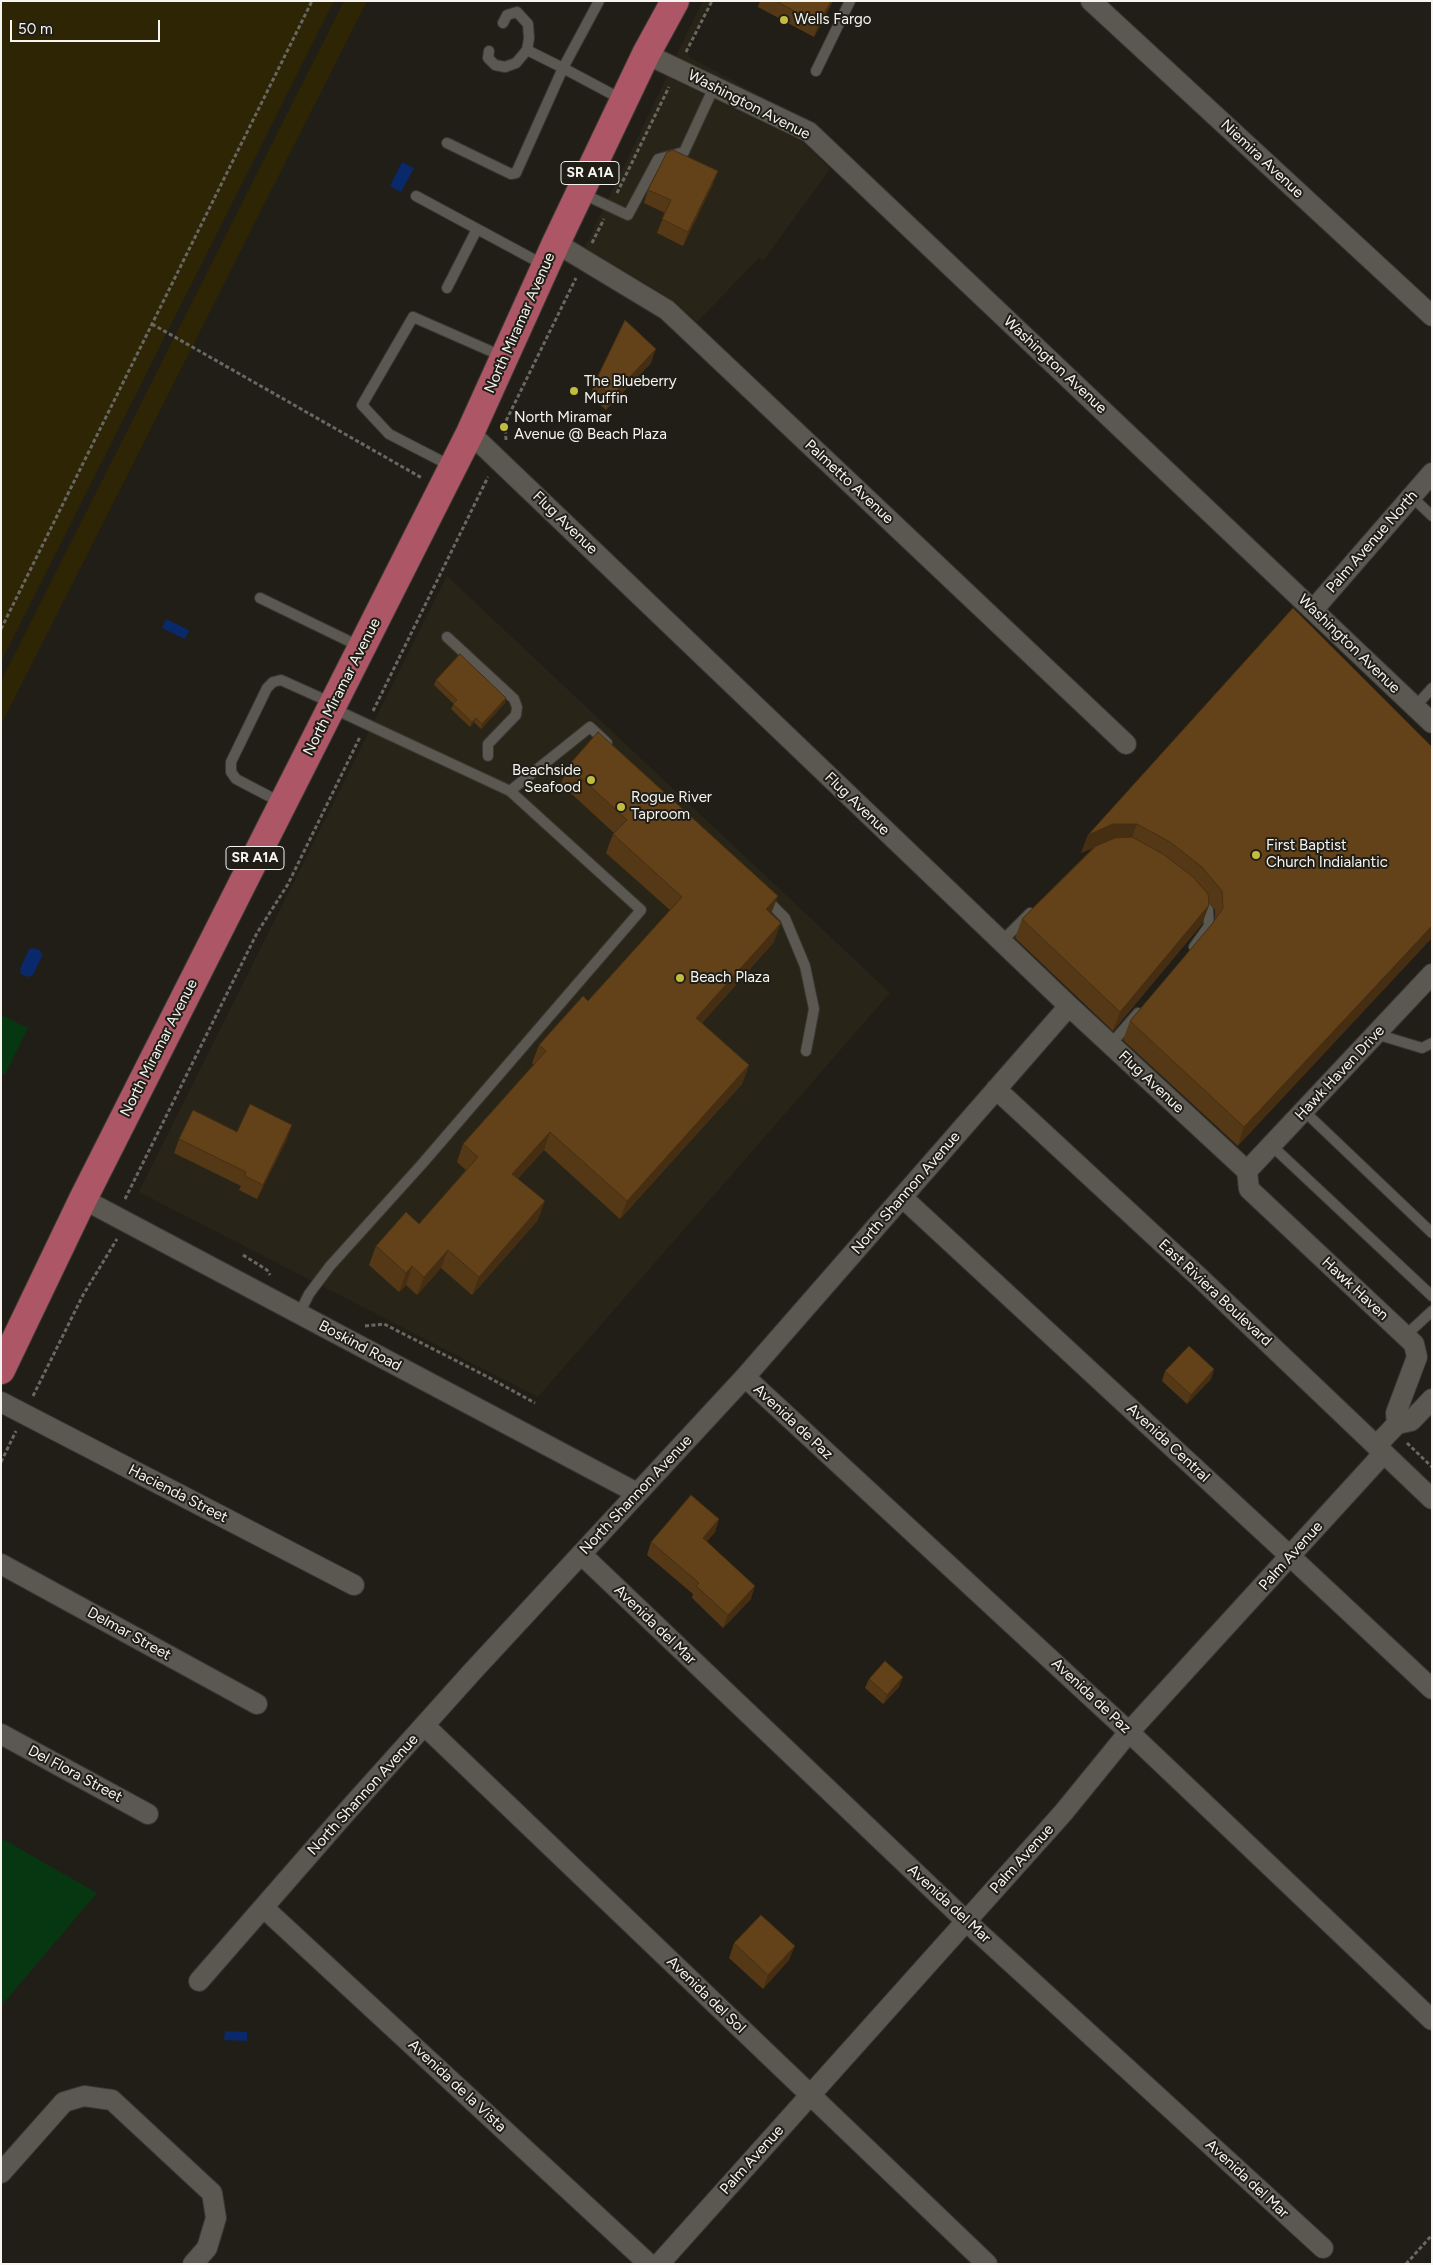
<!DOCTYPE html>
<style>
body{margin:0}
#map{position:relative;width:1433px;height:2265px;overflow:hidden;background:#201e17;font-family:Figtree,sans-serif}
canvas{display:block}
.frame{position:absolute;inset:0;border:2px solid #f5f4ef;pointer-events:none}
.scale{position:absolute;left:10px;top:20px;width:150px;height:22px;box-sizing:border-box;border:2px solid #f5f4ef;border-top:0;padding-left:6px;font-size:15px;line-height:18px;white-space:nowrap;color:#f5f4ef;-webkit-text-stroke:4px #201e17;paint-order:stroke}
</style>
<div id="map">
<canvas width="1433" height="2265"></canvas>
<div class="frame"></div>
<div class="scale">50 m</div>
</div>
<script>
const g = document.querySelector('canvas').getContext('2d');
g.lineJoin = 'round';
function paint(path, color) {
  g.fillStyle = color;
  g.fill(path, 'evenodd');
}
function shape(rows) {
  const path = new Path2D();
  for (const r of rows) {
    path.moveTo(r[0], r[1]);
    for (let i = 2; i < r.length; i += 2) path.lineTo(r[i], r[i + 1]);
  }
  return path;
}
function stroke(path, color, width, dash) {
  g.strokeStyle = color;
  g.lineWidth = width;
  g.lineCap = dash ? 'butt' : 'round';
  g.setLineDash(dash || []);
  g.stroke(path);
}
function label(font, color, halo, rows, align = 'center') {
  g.font = font + ' Figtree,sans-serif';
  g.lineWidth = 4;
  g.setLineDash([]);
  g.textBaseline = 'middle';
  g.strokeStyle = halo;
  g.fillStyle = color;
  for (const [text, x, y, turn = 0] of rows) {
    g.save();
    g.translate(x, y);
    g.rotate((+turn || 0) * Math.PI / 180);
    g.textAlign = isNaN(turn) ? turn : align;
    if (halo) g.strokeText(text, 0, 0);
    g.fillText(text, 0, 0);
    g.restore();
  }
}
const built = shape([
 [703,1,710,1,688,47,687,52,689,57,767,99,676,56],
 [667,77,802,141,830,169,763,261,759,258,697,322,673,300,585,247],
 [447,576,890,993,538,1397,139,1192]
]);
const green = shape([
 [1,1015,28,1028,5,1075,1,1073],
 [1,1838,97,1893,1,2006]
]);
const sand = shape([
 [1,1,334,1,1,662],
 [344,1,367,1,1,725,1,681]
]);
const water = shape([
 [402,162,414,168,401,192,390,186],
 [166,619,189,630,185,639,162,628],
 [34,948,41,951,42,956,33,975,27,977,21,974,20,969,29,949],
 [225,2031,247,2032,247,2041,224,2040]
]);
const path = shape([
 [686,52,712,1],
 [617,193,669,87],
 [592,243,604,219],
 [152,324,422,478],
 [506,440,505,423,576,278],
 [1,629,312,1],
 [373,711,488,477],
 [125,1199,257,933,288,884,360,737],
 [243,1255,267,1270,270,1275],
 [365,1326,384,1324,486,1376,535,1403],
 [33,1396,83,1295,117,1239],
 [1407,1443,1432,1467],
 [1,1462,16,1431],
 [1406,2264,1432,2235]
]);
const service = shape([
 [503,23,507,15,517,12,528,24,529,38,527,50,563,68,599,1],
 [489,51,488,58,495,65,505,67,516,63,527,50],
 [816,71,850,1],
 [447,143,511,174,516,173,563,68,623,100],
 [581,193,628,215,658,159,684,152,714,87],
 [416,196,544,265],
 [447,288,477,229],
 [451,466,389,434,362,405,413,317,504,357],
 [1411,496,1432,516],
 [260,598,361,647],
 [447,637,514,699,517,707,516,715,488,744,488,756],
 [1415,707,1432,688],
 [510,791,590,727,607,743],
 [282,803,236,779,231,772,231,762,267,688,273,682,281,680,332,703],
 [765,898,785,918,805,966,814,1009,806,1051],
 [1001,942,1030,913],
 [1194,947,1209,926,1208,910,1199,899],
 [1376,1034,1422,1048,1432,1043],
 [1111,1044,1138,1013],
 [1304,1111,1432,1233],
 [1271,1145,1432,1296],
 [299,1314,309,1294,330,1266,422,1164,641,910,510,791,332,708],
 [1405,1336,1432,1311]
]);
const minor = shape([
 [1091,1,1432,316],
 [646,54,809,132,1432,723],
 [556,243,667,310,1126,744],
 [470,433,1069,1006,1247,1171],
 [1313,610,1432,473],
 [996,1089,1200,1278,1432,1499],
 [1247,1171,1249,1189,1414,1344,1417,1357,1396,1413,1397,1424],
 [1247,1171,1432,974],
 [903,1198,1291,1557,1432,1689],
 [83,1199,637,1493],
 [745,1377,1129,1732,1432,2020],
 [1,1402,354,1585],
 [1376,1446,1397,1424,1411,1421,1432,1399],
 [581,1554,967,1922,1323,2248],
 [1,1564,257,1704],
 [425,1726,987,2264],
 [1,1734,148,1814],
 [264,1908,649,2264],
 [199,1981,349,1809,472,1672,745,1377,1069,1006],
 [1,2173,64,2102,84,2096,112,2100,212,2193,216,2218,207,2248,193,2264],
 [659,2264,1063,1813,1129,1732,1384,1453]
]);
const primary = shape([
 [1,1370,83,1199,470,433,556,243,646,54,675,1]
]);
const wall = shape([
 [760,1,833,1,814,37,758,7],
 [713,184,683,246,657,233,665,213,644,203,648,190],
 [651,363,606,410,590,396,595,382],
 [436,680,505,703,481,729,474,722,470,727,451,709,454,704,434,685],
 [1432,747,1238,1146,1123,1040,1130,1021,1212,924,1215,919,1215,910,1209,902,1209,905,1202,924,1113,1031,1015,938,1022,919,1093,848,1081,853,1088,835],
 [568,766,771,914,774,942,702,1023,749,1065,742,1084,620,1219,544,1150,518,1178,538,1220,472,1295,441,1268,417,1295,406,1285,399,1292,369,1265,376,1246,419,1224,466,1170,457,1162,463,1144,534,1065,532,1063,539,1045,588,1001,670,910,606,853,613,834,614,833,561,784],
 [237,1132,287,1139,257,1199,239,1190,241,1186,174,1153,179,1139],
 [1214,1369,1211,1379,1187,1404,1162,1381,1165,1371],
 [719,1519,715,1532,707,1541,751,1599,723,1628,692,1598,693,1594,647,1555,651,1542],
 [869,1679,899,1687,883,1704,865,1688],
 [734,1943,789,1960,763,1989,729,1958]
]);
const shadedWall = shape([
 [831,1,833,1,814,37,818,24],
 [718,171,713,184,683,246,688,232],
 [656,349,651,363,606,410,612,396],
 [506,698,505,703,481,729,482,724],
 [476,718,474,722,470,727,472,722],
 [1113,824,1137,824,1130,843,1106,843,1081,853,1088,835],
 [778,896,771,914,766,909],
 [1209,905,1202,924,1113,1031,1120,1012],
 [781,923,774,942,690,1036,696,1018],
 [1432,926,1432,938,1238,1146,1244,1127],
 [749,1065,742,1084,620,1219,627,1201],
 [292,1125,287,1139,257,1199,263,1185],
 [550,1132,544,1150,506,1192,512,1174],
 [545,1201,538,1220,472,1295,479,1277],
 [448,1250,441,1268,417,1295,424,1277],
 [412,1266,406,1285,399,1292,406,1273],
 [1214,1369,1211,1379,1187,1404,1191,1395],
 [719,1519,715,1532,699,1550,703,1538],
 [755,1586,751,1599,723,1628,728,1615],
 [903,1677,899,1687,883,1704,887,1695],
 [795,1946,789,1960,763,1989,768,1975]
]);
const building = shape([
 [776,1,831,1,818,24,776,1],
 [673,150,718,171,688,232,662,219,671,200,648,190,667,152,673,150],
 [625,320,656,349,612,396,595,382,625,320],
 [1293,608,1432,747,1432,926,1244,1127,1130,1021,1212,924,1223,908,1222,891,1202,867,1170,842,1137,824,1113,824,1088,835,1293,608],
 [460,654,506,698,482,724,476,718,472,722,453,704,457,700,436,680,460,654],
 [598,732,778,896,766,909,781,923,696,1018,749,1065,627,1201,550,1132,512,1174,545,1201,479,1277,448,1250,424,1277,412,1266,406,1273,376,1246,406,1212,419,1224,478,1157,463,1144,546,1051,539,1045,583,996,588,1001,682,897,613,834,627,820,568,766,598,732],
 [1132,837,1163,854,1193,877,1208,894,1209,905,1120,1012,1022,919,1096,846,1115,838,1132,837],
 [250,1104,292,1125,263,1185,245,1176,246,1172,179,1139,193,1110,237,1132,250,1104],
 [1189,1346,1214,1369,1191,1395,1165,1371,1189,1346],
 [691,1495,719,1519,703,1538,755,1586,728,1615,696,1586,699,1583,651,1542,691,1495],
 [885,1661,903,1677,887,1695,869,1679,885,1661],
 [761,1915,795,1946,768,1975,734,1943,761,1915]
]);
const markers = [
 [784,20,5,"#c2bd3f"],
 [574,391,5,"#c2bd3f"],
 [504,427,5,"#c2bd3f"],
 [591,780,5,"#c2bd3f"],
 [621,807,5,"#c2bd3f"],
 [1256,855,5,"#c2bd3f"],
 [680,978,5,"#c2bd3f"]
];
const shields = [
 [590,173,58],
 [255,858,58]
];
const shieldNames = [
 ["SR A1A",590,173],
 ["SR A1A",255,858]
];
const poiNames = [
 ["Wells Fargo",794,20],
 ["The Blueberry",584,382],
 ["Muffin",584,399],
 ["North Miramar",514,418],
 ["Avenue @ Beach Plaza",514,435],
 ["Beachside",581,771,"right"],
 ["Seafood",581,788,"right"],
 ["Rogue River",631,798],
 ["Taproom",631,815],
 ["First Baptist",1266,846],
 ["Church Indialantic",1266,863],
 ["Beach Plaza",690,978]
];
const streetNames = [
 ["Washington Avenue",749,105,27],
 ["Niemira Avenue",1262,159,43],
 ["North Miramar Avenue",520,323,-66],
 ["Washington Avenue",1055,365,43],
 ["Palmetto Avenue",849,482,43],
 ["Flug Avenue",565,523,44],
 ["Palm Avenue North",1372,542,-49],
 ["Washington Avenue",1349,644,44],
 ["North Miramar Avenue",342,687,-63],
 ["Flug Avenue",857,804,44],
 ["North Miramar Avenue",159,1048,-63],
 ["Hawk Haven Drive",1340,1073,-47],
 ["Flug Avenue",1151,1082,43],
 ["North Shannon Avenue",906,1193,-49],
 ["Hawk Haven",1355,1289,43],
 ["East Riviera Boulevard",1215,1293,43],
 ["Boskind Road",360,1346,28],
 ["Avenida de Paz",793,1422,43],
 ["Avenida Central",1168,1443,43],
 ["Hacienda Street",178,1494,27],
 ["North Shannon Avenue",636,1495,-47],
 ["Palm Avenue",1291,1556,-48],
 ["Avenida del Mar",655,1625,44],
 ["Delmar Street",129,1634,29],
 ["Avenida de Paz",1091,1696,43],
 ["Del Flora Street",75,1774,28],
 ["North Shannon Avenue",363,1795,-48],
 ["Palm Avenue",1022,1859,-48],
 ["Avenida del Mar",949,1904,43],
 ["Avenida del Sol",706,1995,44],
 ["Avenida de la Vista",457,2086,43],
 ["Palm Avenue",752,2160,-48],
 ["Avenida del Mar",1247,2179,43]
];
paint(built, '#282518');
paint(green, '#073711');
paint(sand, '#2d2504');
paint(water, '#09296a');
stroke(service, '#393733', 12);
stroke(minor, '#393733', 22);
stroke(primary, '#393733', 30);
stroke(path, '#696761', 3, [4, 2.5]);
stroke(service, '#5a5850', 10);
stroke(minor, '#5a5850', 20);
stroke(primary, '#ac5666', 28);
paint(wall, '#553916');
paint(shadedWall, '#452e12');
paint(building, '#634219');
stroke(building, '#452e12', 1);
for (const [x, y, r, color] of markers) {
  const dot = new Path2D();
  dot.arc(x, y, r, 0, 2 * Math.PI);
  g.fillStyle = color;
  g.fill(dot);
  stroke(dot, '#201e17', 2);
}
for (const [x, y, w] of shields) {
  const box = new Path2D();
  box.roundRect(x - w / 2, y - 11.5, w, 23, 4);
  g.fillStyle = '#201e17';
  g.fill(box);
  stroke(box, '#f5f4ef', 1);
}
label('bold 14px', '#f5f4ef', null, shieldNames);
label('15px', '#f5f4ef', '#201e17', poiNames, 'left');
label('15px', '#f5f4ef', '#201e17', streetNames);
</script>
